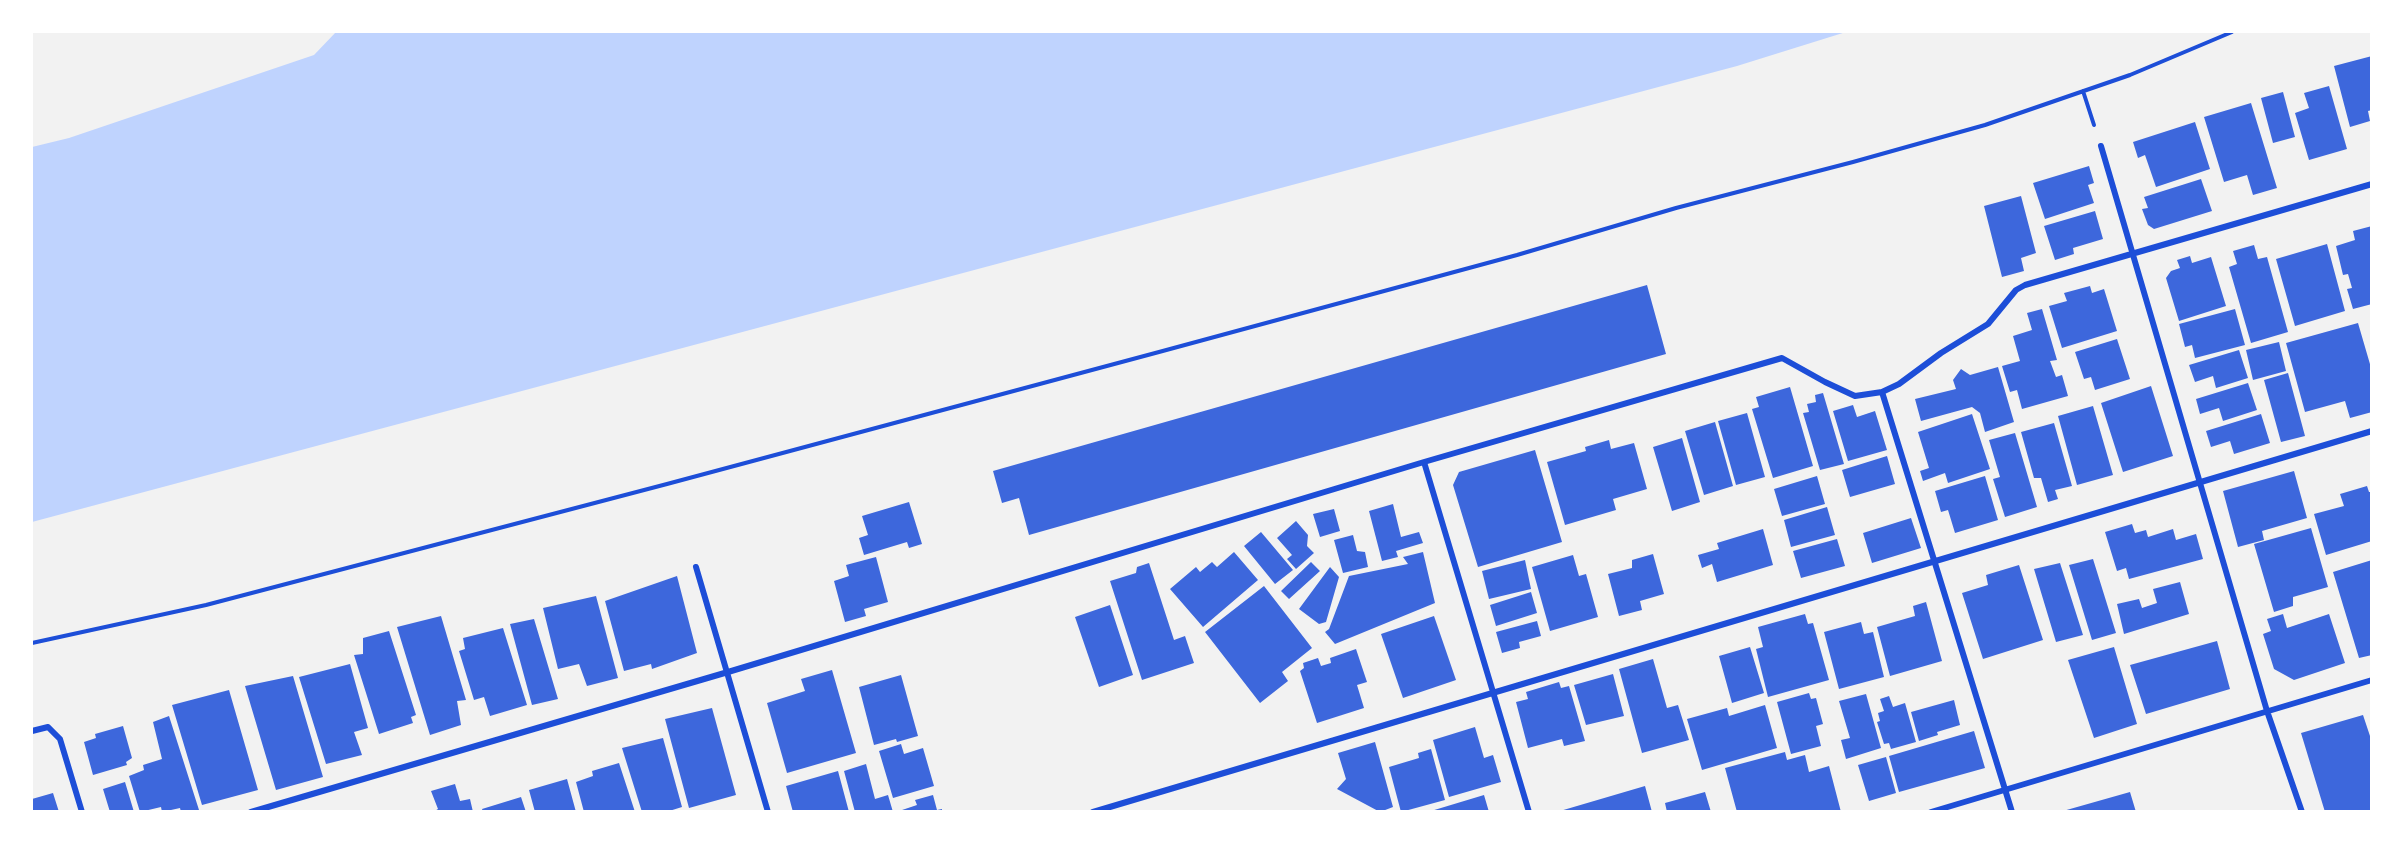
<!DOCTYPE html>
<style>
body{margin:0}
#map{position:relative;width:2403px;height:843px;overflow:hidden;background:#f2f2f2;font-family:Manrope,sans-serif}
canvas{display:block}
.frame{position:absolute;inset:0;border:33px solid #fff;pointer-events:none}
</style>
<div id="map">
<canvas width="2403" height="843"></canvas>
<div class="frame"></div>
</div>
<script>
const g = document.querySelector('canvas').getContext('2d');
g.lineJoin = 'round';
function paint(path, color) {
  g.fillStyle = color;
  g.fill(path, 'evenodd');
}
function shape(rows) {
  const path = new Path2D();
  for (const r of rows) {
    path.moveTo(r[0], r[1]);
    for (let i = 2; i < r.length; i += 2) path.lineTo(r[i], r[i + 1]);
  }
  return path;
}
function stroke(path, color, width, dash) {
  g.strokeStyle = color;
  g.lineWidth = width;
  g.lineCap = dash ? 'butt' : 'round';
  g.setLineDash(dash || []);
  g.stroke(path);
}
const water = shape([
 [336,32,1846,32,1737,66,32,522,32,147,69,138,314,55]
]);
const building = shape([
 [2372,56,2372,110,2368,111,2370,121,2350,127,2334,66],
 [2329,86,2347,149,2309,160,2295,113,2309,108,2304,93],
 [2283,92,2295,137,2273,143,2261,98],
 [2251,103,2277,188,2253,195,2247,175,2224,182,2204,117],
 [2195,122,2210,169,2156,187,2145,155,2138,158,2133,142],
 [2089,166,2094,183,2088,185,2094,203,2045,219,2033,183],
 [2201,179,2212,211,2154,229,2148,225,2142,209,2148,208,2144,197],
 [2021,196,2036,253,2021,258,2024,271,2002,277,1984,206],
 [2095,211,2103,239,2073,248,2074,254,2055,260,2044,226],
 [2372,226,2372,304,2353,309,2347,289,2352,288,2348,274,2343,275,2336,246,2355,240,2353,231],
 [2327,244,2345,311,2295,326,2276,259],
 [2254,245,2258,259,2267,257,2288,332,2251,343,2229,267,2237,264,2233,251],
 [2190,256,2192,263,2211,257,2226,306,2179,321,2166,278,2171,271,2180,268,2177,260],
 [1647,285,1666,354,1029,535,1019,498,1002,503,993,471],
 [2090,286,2092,293,2104,289,2117,331,2062,348,2049,306,2067,301,2064,293],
 [2042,309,2057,360,2050,361,2056,377,2062,375,2068,396,2022,409,2017,390,2010,392,2002,366,2020,361,2013,336,2032,330,2027,313],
 [2235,309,2245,345,2195,358,2192,345,2185,347,2179,324],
 [2358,323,2372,371,2372,412,2350,418,2345,401,2305,412,2286,343],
 [2117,339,2130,379,2095,390,2091,377,2084,379,2075,352],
 [2279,342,2286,371,2253,380,2246,350],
 [2239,350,2248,378,2216,388,2213,376,2195,382,2189,365],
 [1998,367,2014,422,1985,432,1980,413,1972,407,1921,421,1915,399,1956,389,1953,380,1961,369,1970,375],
 [2288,373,2305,436,2281,442,2264,380],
 [2248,383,2257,410,2223,421,2219,408,2200,414,2196,399],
 [2151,386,2173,456,2123,472,2101,403],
 [1790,387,1813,466,1773,478,1752,409,1759,407,1756,397],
 [1823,393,1844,464,1820,470,1803,413,1809,412,1807,404,1816,402,1815,395],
 [1853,405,1857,417,1875,411,1887,450,1848,461,1833,411],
 [2093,406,2113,475,2077,485,2058,416],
 [1747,413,1765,477,1736,485,1718,421],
 [1972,414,1990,469,1948,483,1945,473,1923,481,1920,471,1929,468,1918,432],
 [2261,414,2270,443,2234,454,2230,441,2211,447,2206,431],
 [1715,422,1733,486,1704,495,1685,431],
 [2054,423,2072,486,2055,490,2058,499,2048,502,2041,478,2034,478,2021,432],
 [2015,433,2037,507,2005,517,1993,479,2000,477,1989,440],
 [1682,438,1700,502,1672,511,1653,447],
 [1609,440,1611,449,1634,443,1647,489,1613,499,1616,510,1565,525,1547,462,1586,451,1585,447],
 [1535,450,1562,542,1478,567,1453,485,1459,472],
 [1887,456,1895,484,1850,497,1842,470],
 [2294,471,2307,518,2262,531,2264,540,2238,547,2223,491],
 [1817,476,1825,504,1782,516,1774,489],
 [1985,476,1998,520,1955,533,1948,510,1941,512,1935,491],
 [2367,486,2369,492,2372,492,2372,541,2326,555,2314,514,2344,506,2340,494],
 [909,502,922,544,909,548,907,542,864,555,859,538,868,535,862,516],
 [1393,504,1401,537,1419,532,1423,543,1396,551,1398,557,1382,561,1369,511],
 [1827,507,1835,535,1791,547,1784,520],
 [1334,509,1340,531,1320,537,1313,514],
 [1911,518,1921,548,1872,563,1863,533],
 [1296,521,1308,535,1307,546,1314,553,1296,569,1287,559,1292,555,1277,538],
 [2132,524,2135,533,2146,530,2148,537,2173,529,2176,540,2196,534,2203,559,2129,579,2126,568,2117,571,2105,532],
 [2311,528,2328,587,2293,597,2293,606,2274,612,2254,544],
 [1763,529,1773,565,1717,582,1712,564,1702,568,1698,555,1719,549,1717,543],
 [1261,532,1293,570,1275,584,1244,546],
 [1353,535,1357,551,1365,552,1368,567,1343,573,1334,540],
 [1837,539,1845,566,1801,578,1793,551],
 [1234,552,1258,580,1203,627,1170,589,1196,567,1200,572,1212,562,1217,567],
 [1423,552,1435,603,1335,644,1325,632,1329,629,1349,576,1408,564,1403,557],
 [1653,554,1664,594,1640,601,1642,610,1619,616,1608,574,1632,568,1632,560],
 [1573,555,1579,576,1586,574,1598,617,1550,631,1532,567],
 [876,557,888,602,864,609,866,616,845,622,834,581,849,576,846,565],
 [2093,559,2116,633,2092,640,2069,565],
 [1525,560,1531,589,1489,599,1482,571],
 [2372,560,2372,655,2359,658,2333,572],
 [1311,562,1320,571,1289,599,1281,591],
 [1149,563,1174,640,1185,636,1194,663,1142,680,1110,581,1136,573,1137,567],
 [2060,563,2083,635,2056,642,2034,569],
 [2019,565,2043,640,1983,659,1962,593,1988,585,1986,575],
 [1330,567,1339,577,1326,622,1319,624,1299,609],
 [677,576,697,653,652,669,651,664,624,671,605,601],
 [2180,582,2189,614,2124,634,2117,604,2139,599,2142,608,2157,603,2153,589],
 [1264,586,1312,648,1282,672,1288,681,1260,703,1205,632],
 [1531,592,1537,613,1496,626,1490,605],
 [596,596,618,678,587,686,579,664,558,669,543,608],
 [1926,602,1942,661,1890,676,1877,627,1915,616,1913,606],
 [1110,605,1133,675,1099,687,1075,617],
 [1805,614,1808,624,1813,623,1829,680,1768,697,1756,649,1763,647,1758,627],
 [2283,614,2287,628,2329,614,2345,663,2294,680,2274,669,2263,634,2271,631,2267,619],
 [441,616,466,700,457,701,461,725,430,735,397,627],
 [1434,616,1456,680,1403,698,1381,634],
 [534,619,558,699,532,705,510,624],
 [1537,621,1541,636,1519,642,1520,648,1502,653,1496,632],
 [1861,622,1864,634,1873,632,1884,677,1839,689,1824,632],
 [503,628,527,705,490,716,484,697,474,700,459,651,465,649,463,638],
 [389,631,416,715,411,717,413,723,379,734,354,655,363,654,363,638],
 [2217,641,2230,689,2146,714,2130,665],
 [1750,647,1764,693,1732,703,1719,656],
 [2114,647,2137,724,2094,738,2068,660],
 [1356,649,1367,682,1357,685,1364,708,1317,723,1300,671,1304,668,1303,663,1318,658,1321,666,1331,663,1330,658],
 [1653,659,1667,708,1678,705,1689,740,1642,753,1619,669],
 [350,664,368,728,354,732,362,755,326,764,299,677],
 [832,670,856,753,787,773,767,703,805,691,801,679],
 [1613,674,1624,716,1586,725,1574,685],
 [901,675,918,736,897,742,896,739,874,745,859,687],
 [293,676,323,777,276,790,245,686],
 [1559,682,1561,688,1569,686,1585,741,1564,746,1562,739,1528,748,1516,702,1528,699,1526,692],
 [229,690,258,790,202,805,172,705],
 [1809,693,1811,699,1816,698,1823,724,1816,726,1821,746,1791,754,1777,702],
 [1866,694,1881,748,1846,759,1841,740,1850,738,1839,701],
 [1889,696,1893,707,1905,703,1916,742,1891,749,1889,743,1884,744,1877,722,1880,721,1878,713,1884,711,1880,699],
 [1954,700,1960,725,1937,732,1938,735,1919,741,1911,712],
 [1765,705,1777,748,1702,770,1687,719,1727,708,1729,716],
 [712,708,736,795,689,808,665,719],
 [2363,715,2372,742,2372,812,2325,812,2301,733],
 [169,716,199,810,181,812,180,808,162,812,161,807,140,812,129,776,144,770,143,765,162,759,153,722],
 [123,726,132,758,126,762,127,765,93,775,84,742,96,738,95,734],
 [1475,727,1484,758,1493,755,1501,782,1449,797,1433,740],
 [1974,731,1985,768,1899,792,1889,756],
 [663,738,682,807,666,812,642,812,622,748],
 [1375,742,1393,807,1380,812,1337,789,1346,779,1338,753],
 [901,744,904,754,923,748,934,786,893,798,879,751],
 [1431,749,1445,800,1401,812,1389,767,1419,758,1418,753],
 [1785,752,1787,760,1805,755,1809,772,1829,766,1841,812,1737,812,1725,768],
 [1886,757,1896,793,1869,801,1858,765],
 [619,763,635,812,584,812,576,782,593,776,592,771],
 [866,764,875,799,888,795,893,812,855,812,844,771],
 [838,771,849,812,793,812,786,786],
 [567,779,576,812,535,812,529,790],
 [125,782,134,812,110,812,103,789],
 [455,784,460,801,470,799,473,812,433,812,438,809,431,791],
 [1645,786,1652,812,1560,812,1560,811],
 [1705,792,1711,812,1667,812,1665,803],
 [2130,792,2136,812,2063,812,2063,811],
 [53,793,59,812,32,812,32,799],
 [933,795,937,810,942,809,942,812,896,812,917,805,915,800],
 [1484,795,1489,812,1431,812,1431,811],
 [521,797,526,812,483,812,482,809]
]);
const path = shape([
 [2083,91,2094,125],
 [32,643,206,605,667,484,1159,352,1517,255,1676,208,1853,162,1985,125,2130,75,2232,32]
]);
const minor = shape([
 [2101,146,2267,711,2302,812],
 [1882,392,2012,812],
 [1424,462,1529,812],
 [696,567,768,812],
 [32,731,48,727,60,739,82,812],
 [251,812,728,672,1424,462,1782,358,1825,382,1855,396,1882,392,1899,384,1941,353,1988,324,2016,290,2025,285,2372,184],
 [1093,812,2372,431],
 [1931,812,2372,680]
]);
paint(water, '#bfd3fe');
paint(building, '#3d67dc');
stroke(path, '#1d4ed8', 4);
stroke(minor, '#1d4ed8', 6);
</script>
